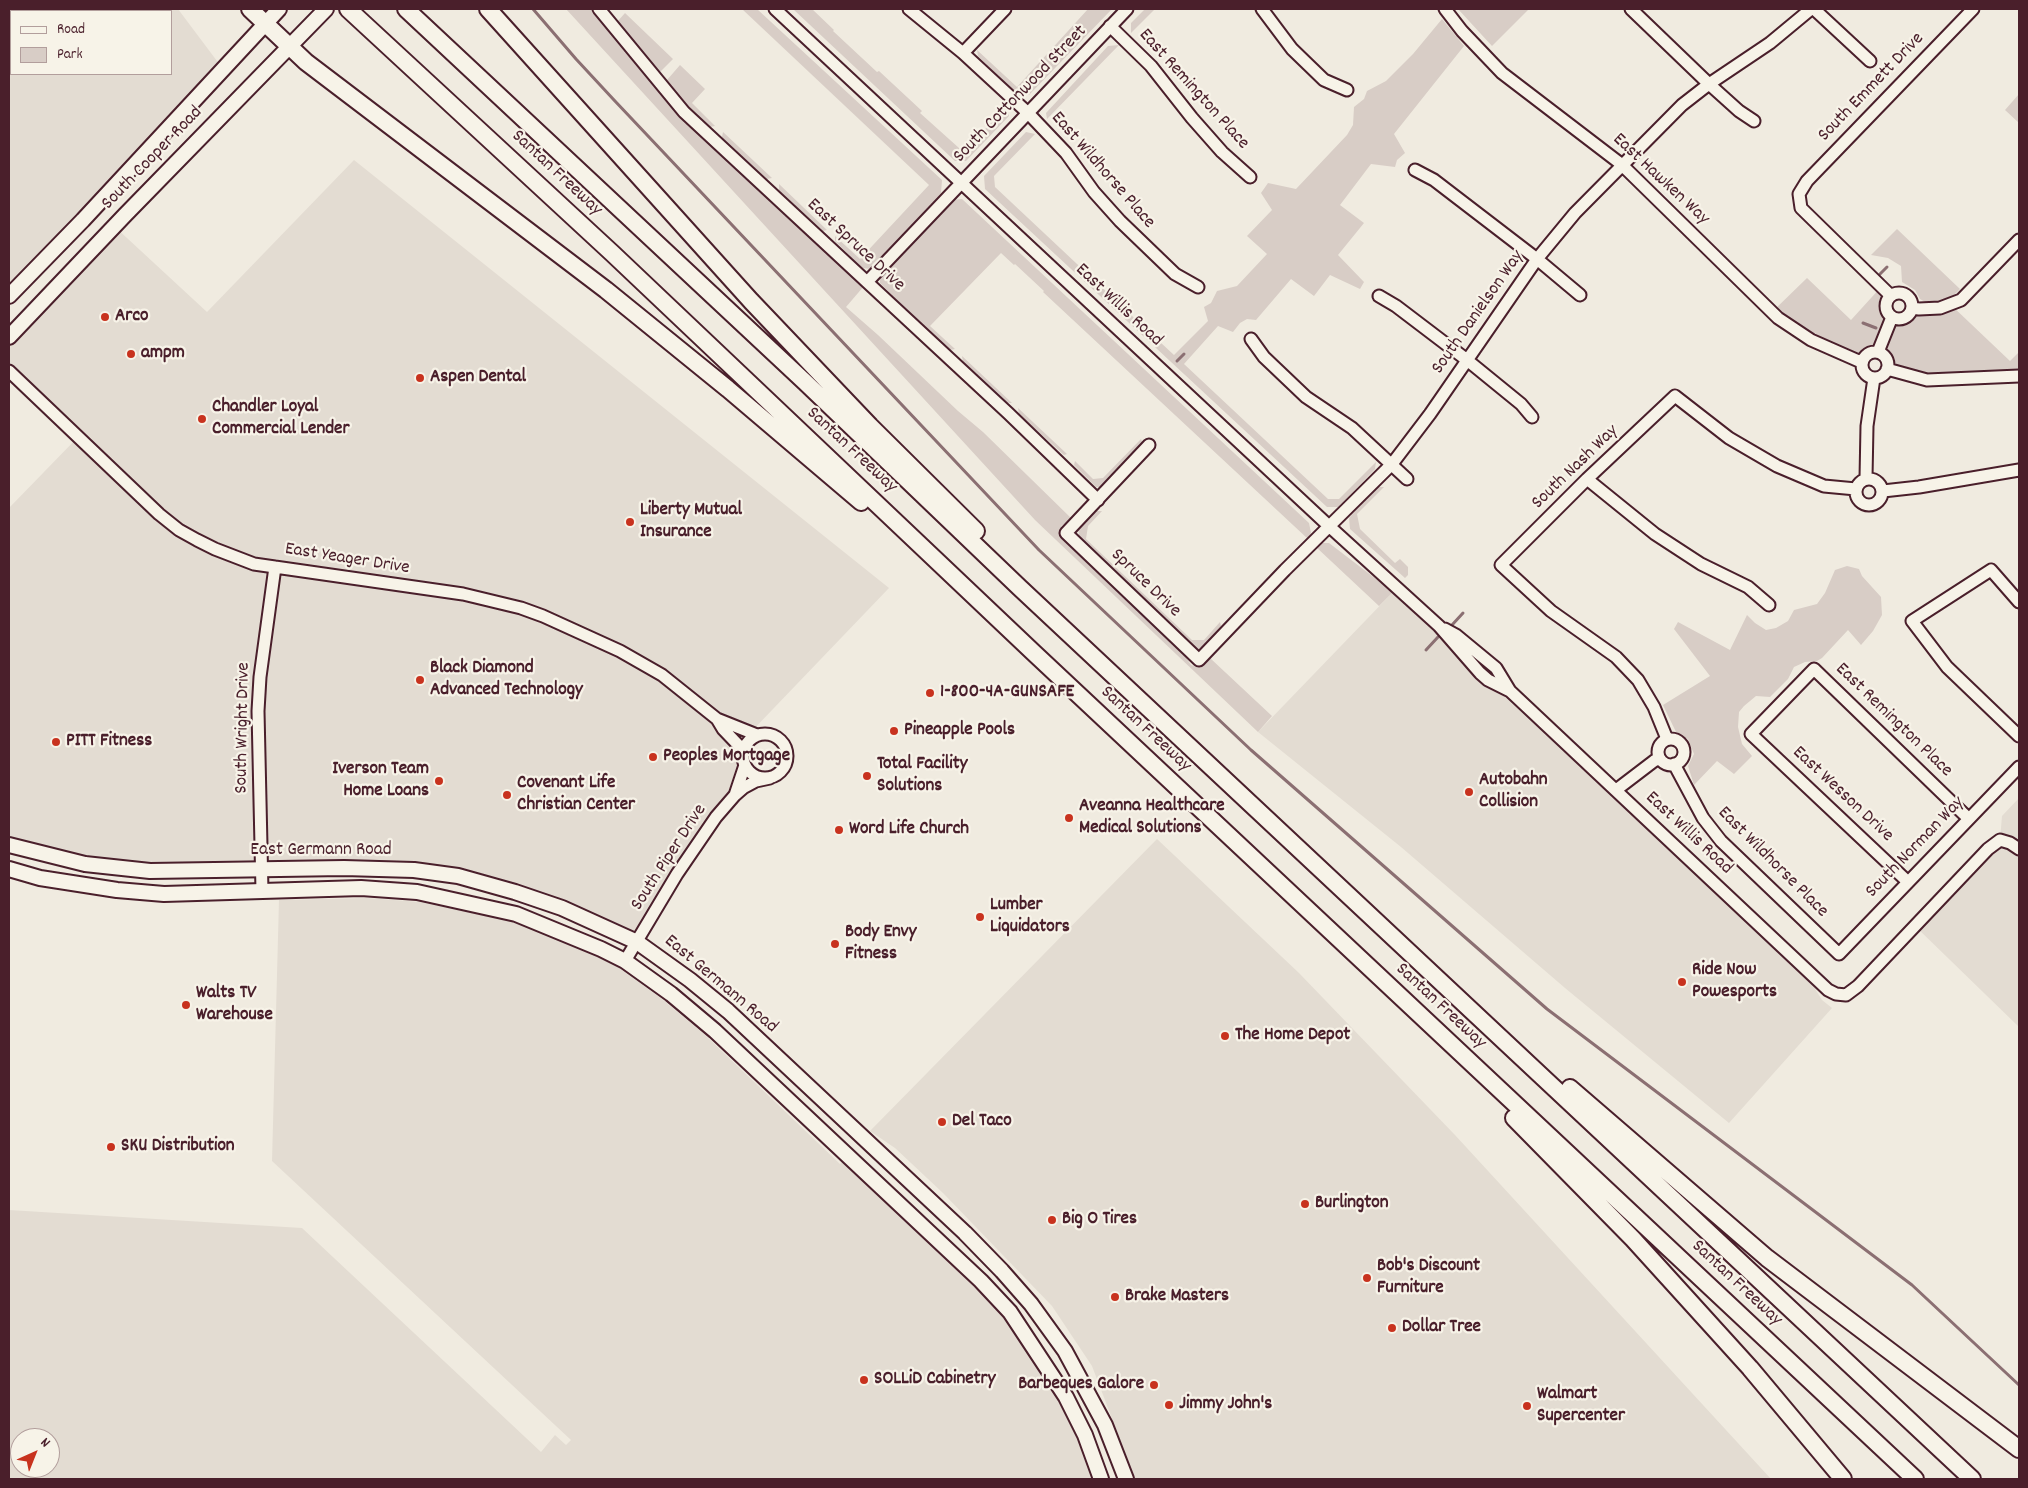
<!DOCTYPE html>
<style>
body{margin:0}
#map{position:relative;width:2028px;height:1488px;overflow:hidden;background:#f0ebe0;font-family:Dekko,sans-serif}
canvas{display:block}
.frame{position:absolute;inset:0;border:10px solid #4a1f2b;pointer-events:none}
.legend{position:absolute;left:10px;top:10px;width:162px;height:65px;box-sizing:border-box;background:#f7f3e8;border:1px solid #b29e9c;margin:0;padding:6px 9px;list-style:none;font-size:15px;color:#4a1f2b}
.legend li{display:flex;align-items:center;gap:10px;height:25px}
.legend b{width:25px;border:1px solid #b29e9c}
.north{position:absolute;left:10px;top:1428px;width:50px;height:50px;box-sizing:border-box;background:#f7f3e8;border:1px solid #b29e9c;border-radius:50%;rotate:44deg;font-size:14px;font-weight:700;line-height:20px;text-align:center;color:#4a1f2b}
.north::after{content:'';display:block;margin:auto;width:18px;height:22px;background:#c8321e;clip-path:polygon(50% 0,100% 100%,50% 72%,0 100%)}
</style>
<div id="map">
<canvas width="2028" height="1488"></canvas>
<div class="frame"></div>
<ul class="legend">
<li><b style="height:6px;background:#f7f3e8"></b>Road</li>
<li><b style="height:14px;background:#d8cdc6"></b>Park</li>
</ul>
<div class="north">N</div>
</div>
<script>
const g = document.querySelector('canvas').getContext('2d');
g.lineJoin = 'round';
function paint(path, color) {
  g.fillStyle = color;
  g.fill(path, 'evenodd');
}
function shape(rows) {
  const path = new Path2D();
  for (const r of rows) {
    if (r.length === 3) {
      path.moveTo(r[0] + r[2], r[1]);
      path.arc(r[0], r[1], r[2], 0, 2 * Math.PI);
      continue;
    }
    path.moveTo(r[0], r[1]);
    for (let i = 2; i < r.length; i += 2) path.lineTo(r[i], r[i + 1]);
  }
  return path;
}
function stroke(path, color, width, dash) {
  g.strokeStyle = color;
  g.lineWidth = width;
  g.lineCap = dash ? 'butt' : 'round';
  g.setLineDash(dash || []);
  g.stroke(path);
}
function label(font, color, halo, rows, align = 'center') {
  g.font = font + ' Dekko,sans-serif';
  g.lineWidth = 4.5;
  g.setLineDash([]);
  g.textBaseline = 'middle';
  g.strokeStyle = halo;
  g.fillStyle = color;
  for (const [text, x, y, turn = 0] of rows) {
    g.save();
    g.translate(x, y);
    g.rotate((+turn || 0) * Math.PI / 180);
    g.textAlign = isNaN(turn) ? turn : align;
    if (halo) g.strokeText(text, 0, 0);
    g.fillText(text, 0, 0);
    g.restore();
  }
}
const built = shape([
 [9,9,178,9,223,69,9,295],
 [11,11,171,11,171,74,11,74],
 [354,160,889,588,750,733,727,721,744,751,745,765,743,773,637,942,449,875,150,871,9,845,9,508,78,437,9,371,9,337,114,226,207,312],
 [1393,592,1426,619,1486,683,1506,698,1812,984,1822,1000,1832,1008,1729,1123,1565,988,1401,847,1258,732],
 [2019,798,2019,1027,1915,926,2000,840,2002,816],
 [1157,839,1299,973,1455,1135,1771,1479,1135,1479,1092,1366,1052,1306,943,1193,895,1148,870,1131],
 [367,898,420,902,515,922,596,956,619,968,662,999,704,1034,840,1164,848,1156,981,1281,1032,1344,1101,1479,9,1479,9,1210,302,1228,541,1452,555,1435,566,1445,571,1440,272,1161,279,900],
 [20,1438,50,1438,50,1468,20,1468]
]);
const green = shape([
 [566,9,591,9,682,117,864,286,846,307,878,335,958,411,983,432,1072,519,1061,526,1062,539,1185,656,1191,665,1197,667,1203,665,1210,658,1272,716,1258,732,1035,520],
 [742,9,757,9,942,180,941,193,871,269,862,268,835,241,835,236,860,259,929,185],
 [793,9,812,9,834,30,833,31,877,72,879,71,922,111,920,113,959,148,968,148,1007,105,1009,116,966,161,955,161],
 [1088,9,1112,9,1029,95,1018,95,978,56,977,50,1017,87],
 [1145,9,1155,9,1131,33,1131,23],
 [1458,9,1529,9,1492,46],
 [625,13,673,59,660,72,617,22],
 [1442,19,1464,46,1394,134,1405,153,1397,160,1395,167,1371,164,1340,205,1364,223,1338,255,1364,282,1360,289,1330,275,1314,296,1291,279,1256,320,1247,319,1240,323,1233,332,1218,326,1184,364,1328,499,1339,499,1376,462,1375,469,1338,507,1327,507,985,189,984,176,1026,132,1035,134,994,176,995,187,1126,310,1128,308,1133,313,1131,315,1174,355,1208,321,1204,307,1211,303,1217,291,1237,286,1267,254,1247,236,1272,210,1261,193,1268,183,1296,189,1347,135,1353,125,1354,107,1364,99,1367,91,1386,81,1413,54],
 [1119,45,1047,119,1046,113,1108,46],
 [680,65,705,89,692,103,715,126,710,127,688,106,667,80],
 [2019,94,2019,123,2005,110],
 [723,132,772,178,767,179,722,137],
 [779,184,827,230,823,231,779,190],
 [962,199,1309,523,1311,533,1308,539,1043,292,1044,291,1015,264,1014,265,1001,253,930,326,955,349,950,350,927,329,880,283,880,276,951,200],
 [1897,229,1960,289,1950,299,1927,303,1920,299,1915,290,1902,282,1901,266,1888,258,1871,255],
 [1807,278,1851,320,1881,287,1887,298,1886,311,1896,319,1905,318,1911,312,1950,304,2010,361,2019,352,2019,376,1927,380,1888,365,1885,357,1874,351,1866,354,1861,362,1772,312],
 [962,356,1012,403,1007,403,963,362],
 [1018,408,1067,454,1064,455,1019,414],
 [1141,439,1143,444,1101,487,1096,487,1074,465,1075,461,1093,479,1103,478],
 [1377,487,1384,487,1357,514,1360,529,1395,563,1400,559,1408,567,1408,575,1405,578,1350,529,1349,518],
 [1095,511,1102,511,1088,526,1086,539,1192,640,1204,640,1220,622,1221,626,1201,649,1194,649,1080,540,1078,529],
 [1321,543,1329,543,1393,592,1379,606,1316,547],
 [1847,566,1859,569,1862,576,1881,597,1882,615,1873,631,1861,645,1848,630,1822,658,1817,661,1805,662,1794,667,1788,679,1770,697,1756,696,1744,706,1739,712,1738,727,1742,744,1752,756,1734,774,1717,761,1694,785,1688,766,1694,754,1688,739,1676,732,1663,705,1710,676,1674,629,1678,622,1730,650,1747,615,1755,623,1766,630,1776,628,1788,621,1794,610,1817,604,1825,593,1835,570]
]);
const stream = shape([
 [533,9,576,59,614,100,1039,550,1251,750,1547,1009,1912,1285,2019,1385],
 [1880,274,1887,267],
 [1863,323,1876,328],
 [1177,361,1184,354],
 [1452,625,1463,613],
 [1426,650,1438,637]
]);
const minor = shape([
 [599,9,684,112,1008,413,1098,500],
 [775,9,1330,527,1439,626,1480,673,1488,680,1510,691],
 [909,9,963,53,1028,113,1066,153,1094,192,1120,221,1175,274,1198,287],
 [1262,9,1292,49,1324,80,1347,90],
 [1445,9,1462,31,1502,73,1621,164,1778,318,1811,340,1861,362],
 [1631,9,1709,84,1739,111,1754,121],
 [1814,9,1870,61],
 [1110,26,1151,66,1192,118,1222,152,1250,177],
 [963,53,1005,9],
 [1415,170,1434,180,1537,259,1580,295],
 [867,282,1127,9],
 [1899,306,13],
 [1890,295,1801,208,1799,194,1807,181,1973,9],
 [1379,296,1396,306,1467,360,1521,404,1532,417],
 [1912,308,1919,309,1940,308,1961,300,2019,240],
 [1251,339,1264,357,1306,397,1352,428,1407,479],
 [1875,365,13],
 [1878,352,1892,317],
 [1887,369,1927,380,2019,376],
 [9,371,159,514,179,530,197,540,215,549,254,564,463,594,521,608,543,616,620,651,662,675,717,719,723,729,744,751],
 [1149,445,1066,533,1199,660,1285,570,1392,464,1430,414,1537,259,1575,213,1682,105,1709,84,1770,43,1811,9],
 [1866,478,1867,426,1874,378],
 [1869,492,13],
 [1587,479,1655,534,1701,564,1748,587,1769,605],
 [1883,491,1919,487,2019,470],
 [2019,602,1991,570,1912,621,1947,667,2019,736],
 [1445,629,1456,635,1496,668,1510,691,1828,990,1836,994,1846,995,1858,986,1988,849,2000,840,2010,843,2019,849],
 [717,719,757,735],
 [765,756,22],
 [1667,739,1654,707,1638,680,1616,657,1551,611,1501,565,1587,479,1675,396,1729,438,1777,466,1824,486,1856,489],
 [1671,752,13],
 [1674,764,1703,818,1721,841,1839,954,2019,767],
 [1616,790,1654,761,1659,758],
 [735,795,745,765],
 [1908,882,1751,734,1814,669,1969,819],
 [262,891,258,711,260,677,275,567],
 [625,961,677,874,716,817,735,795,743,788,756,781,770,778]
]);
const major = shape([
 [9,296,83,220,279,9],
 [9,337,125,215,326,9],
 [9,845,85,864,150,871,344,868,414,870,458,876,515,892,562,908,637,942,690,980,728,1011,965,1233,1002,1271,1031,1304,1065,1351,1105,1425,1126,1479],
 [9,869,40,878,117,890,164,894,361,888,417,892,516,914,601,949,625,961,671,994,715,1031,981,1281,1010,1312,1066,1397,1085,1435,1101,1479]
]);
const highway = shape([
 [250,9,306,62,606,290,728,389,861,502],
 [348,9,612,253,1034,653,1915,1479],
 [406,9,805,382,1020,588,1972,1479],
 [488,9,751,301,870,426,976,531],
 [1570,1088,1767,1258,2019,1449],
 [1514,1118,1633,1239,1750,1368,1843,1479]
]);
const markers = [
 [105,317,5,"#c8321e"],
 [131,354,5,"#c8321e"],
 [420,378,5,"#c8321e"],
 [202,419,5,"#c8321e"],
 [630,522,5,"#c8321e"],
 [420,680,5,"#c8321e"],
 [930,693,5,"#c8321e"],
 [894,731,5,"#c8321e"],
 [56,742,5,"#c8321e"],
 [653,757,5,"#c8321e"],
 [867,776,5,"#c8321e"],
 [439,781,5,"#c8321e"],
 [1469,792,5,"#c8321e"],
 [507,795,5,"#c8321e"],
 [1069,818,5,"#c8321e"],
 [839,830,5,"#c8321e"],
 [980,917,5,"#c8321e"],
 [835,944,5,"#c8321e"],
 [1682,982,5,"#c8321e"],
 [186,1005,5,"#c8321e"],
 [1225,1036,5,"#c8321e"],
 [942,1122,5,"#c8321e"],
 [111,1147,5,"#c8321e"],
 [1305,1204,5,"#c8321e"],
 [1052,1220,5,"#c8321e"],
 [1367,1278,5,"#c8321e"],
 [1115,1297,5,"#c8321e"],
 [1392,1328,5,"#c8321e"],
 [864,1380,5,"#c8321e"],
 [1154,1385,5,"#c8321e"],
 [1169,1405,5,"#c8321e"],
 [1527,1406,5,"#c8321e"]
];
const streetNames = [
 ["South Emmett Drive",1872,88,-46],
 ["East Remington Place",1193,90,48],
 ["South Cottonwood Street",1021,95,-46],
 ["South Cooper Road",153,159,-46],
 ["East Wildhorse Place",1102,171,49],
 ["Santan Freeway",556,174,43],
 ["East Hawken Way",1660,180,43],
 ["East Spruce Drive",855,246,43],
 ["East Willis Road",1118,306,43],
 ["South Danielson Way",1479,313,-55],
 ["Santan Freeway",851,451,43],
 ["South Nash Way",1576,468,-44],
 ["East Yeager Drive",347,560,9],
 ["Spruce Drive",1145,584,44],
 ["East Remington Place",1893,721,44],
 ["South Wright Drive",244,728,-89],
 ["Santan Freeway",1145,730,43],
 ["East Wesson Drive",1842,795,43],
 ["East Willis Road",1688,834,43],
 ["South Norman Way",1916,848,-46],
 ["East Germann Road",321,851],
 ["South Piper Drive",670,858,-57],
 ["East Wildhorse Place",1772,863,45],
 ["East Germann Road",720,985,40],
 ["Santan Freeway",1440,1007,43],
 ["Santan Freeway",1736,1284,43]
];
const poiNames = [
 ["Arco",115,317],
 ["ampm",141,354],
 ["Aspen Dental",430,378],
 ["Chandler Loyal",212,408],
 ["Commercial Lender",212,430],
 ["Liberty Mutual",640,511],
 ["Insurance",640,533],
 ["Black Diamond",430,669],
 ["Advanced Technology",430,691],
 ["1-800-4A-GUNSAFE",940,693],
 ["Pineapple Pools",904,731],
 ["PITT Fitness",66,742],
 ["Peoples Mortgage",663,757],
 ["Total Facility",877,765],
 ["Solutions",877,787],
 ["Iverson Team",429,770,"right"],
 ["Home Loans",429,792,"right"],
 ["Autobahn",1479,781],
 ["Collision",1479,803],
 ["Covenant Life",517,784],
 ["Christian Center",517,806],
 ["Aveanna Healthcare",1079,807],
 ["Medical Solutions",1079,829],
 ["Word Life Church",849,830],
 ["Lumber",990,906],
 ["Liquidators",990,928],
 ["Body Envy",845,933],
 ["Fitness",845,955],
 ["Ride Now",1692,971],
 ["Powesports",1692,993],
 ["Walts TV",196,994],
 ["Warehouse",196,1016],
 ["The Home Depot",1235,1036],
 ["Del Taco",952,1122],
 ["SKU Distribution",121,1147],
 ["Burlington",1315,1204],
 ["Big O Tires",1062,1220],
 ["Bob's Discount",1377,1267],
 ["Furniture",1377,1289],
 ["Brake Masters",1125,1297],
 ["Dollar Tree",1402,1328],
 ["SOLLiD Cabinetry",874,1380],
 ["Barbeques Galore",1144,1385,"right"],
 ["Walmart",1537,1395],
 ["Supercenter",1537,1417],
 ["Jimmy John's",1179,1405]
];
paint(built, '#e3dcd2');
paint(green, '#d8cdc6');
stroke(stream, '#8b6f72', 3);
stroke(minor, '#4a1f2b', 15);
stroke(major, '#4a1f2b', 18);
stroke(highway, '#4a1f2b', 20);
stroke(minor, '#f7f3e8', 11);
stroke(major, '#f7f3e8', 14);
stroke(highway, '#f7f3e8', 16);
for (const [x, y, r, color] of markers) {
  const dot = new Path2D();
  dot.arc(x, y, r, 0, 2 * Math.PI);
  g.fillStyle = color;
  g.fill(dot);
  stroke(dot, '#f7f3e8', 2);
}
label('19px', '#4a1f2b', '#f7f3e8', streetNames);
label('bold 19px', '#4a1f2b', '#f7f3e8', poiNames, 'left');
</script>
